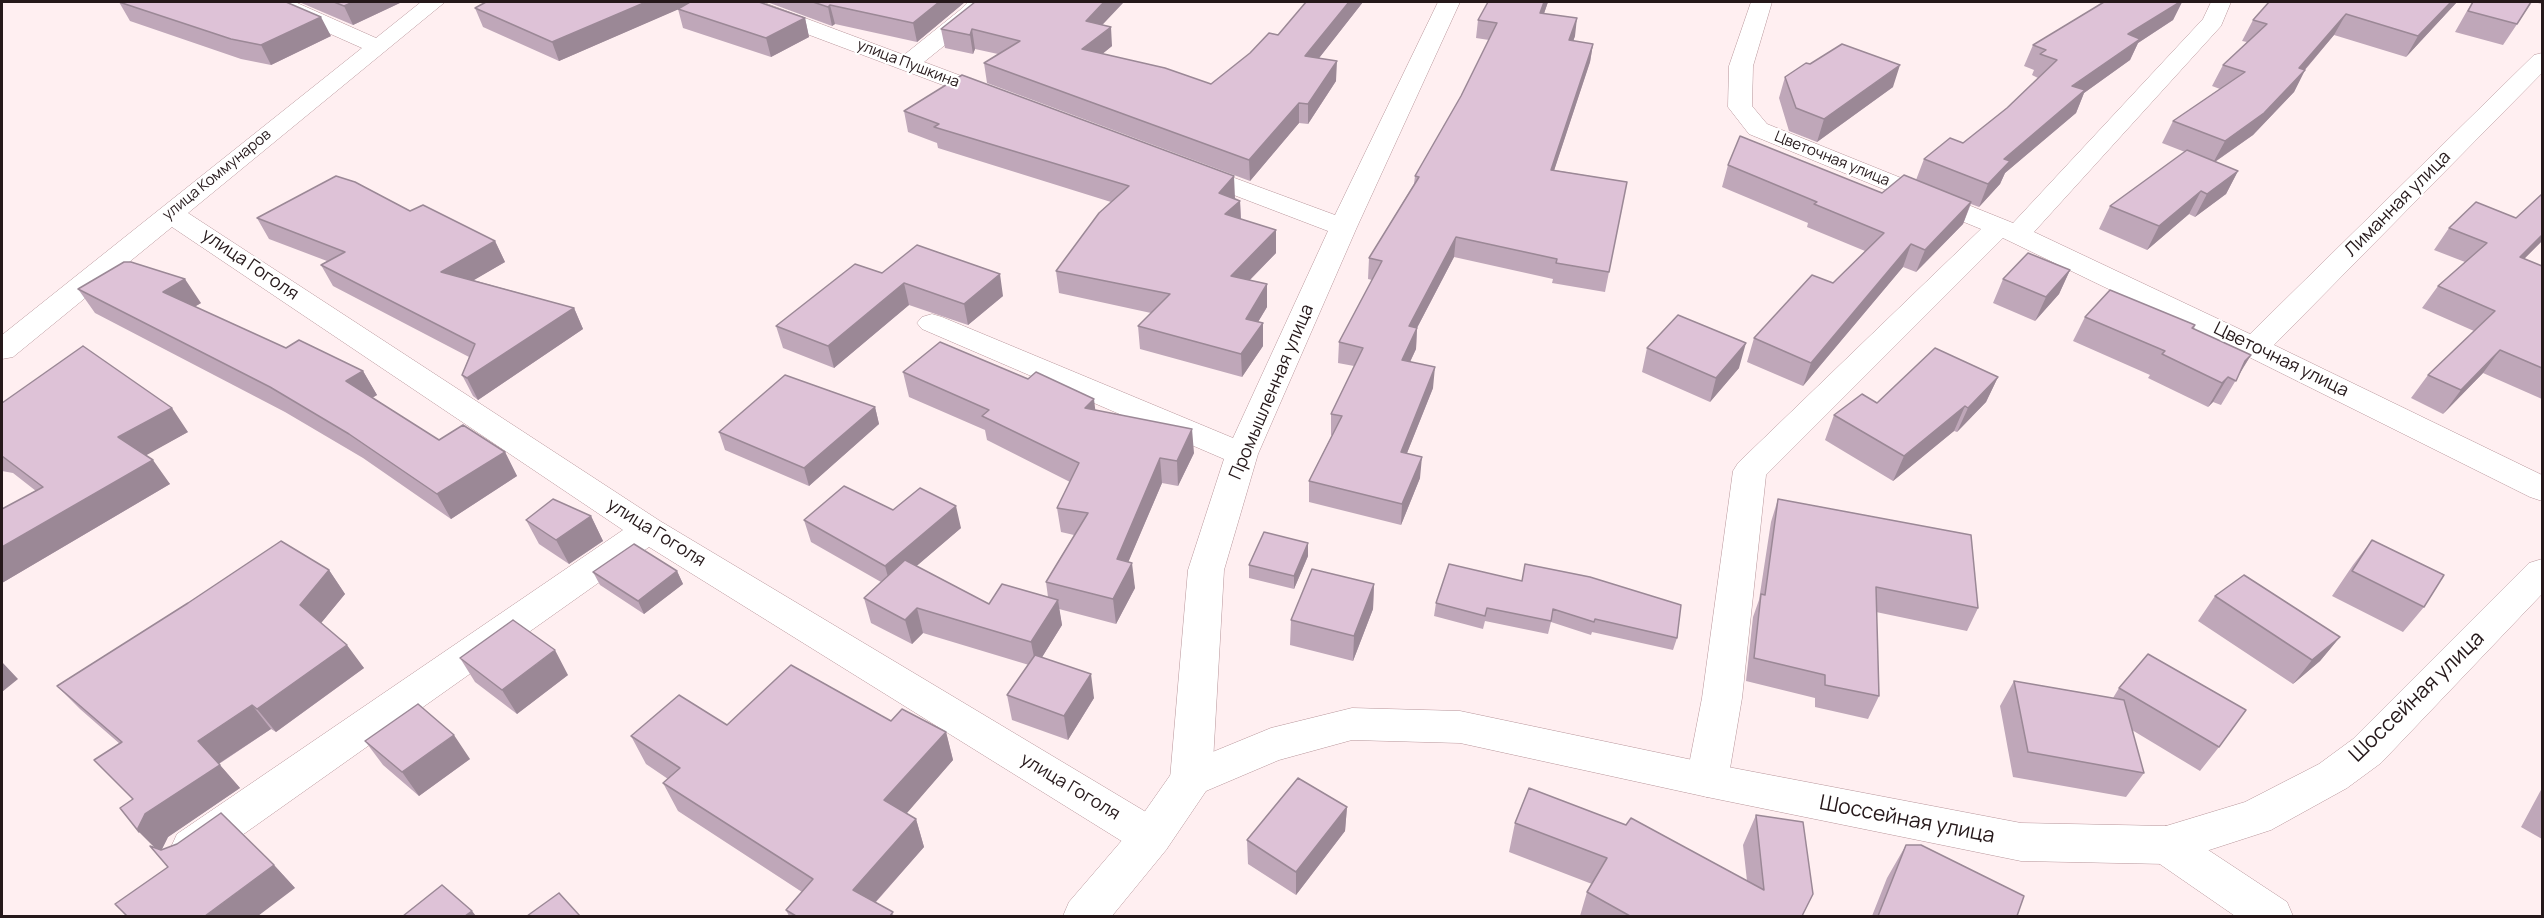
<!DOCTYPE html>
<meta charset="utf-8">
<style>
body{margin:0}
#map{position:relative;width:2544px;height:918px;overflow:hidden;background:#ffeff1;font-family:Manrope,sans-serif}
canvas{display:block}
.frame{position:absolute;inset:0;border:3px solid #25181a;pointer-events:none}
</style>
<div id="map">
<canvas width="2544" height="918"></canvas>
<div class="frame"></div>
</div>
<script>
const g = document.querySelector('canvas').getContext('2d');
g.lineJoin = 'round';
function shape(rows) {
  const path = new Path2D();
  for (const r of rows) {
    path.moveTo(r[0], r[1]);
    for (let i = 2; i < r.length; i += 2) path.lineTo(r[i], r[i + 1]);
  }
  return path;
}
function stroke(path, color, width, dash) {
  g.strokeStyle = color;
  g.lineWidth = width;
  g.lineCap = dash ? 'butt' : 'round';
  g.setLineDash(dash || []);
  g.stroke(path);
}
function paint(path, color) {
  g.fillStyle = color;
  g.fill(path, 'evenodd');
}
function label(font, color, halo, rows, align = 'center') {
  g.font = font + ' Manrope,sans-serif';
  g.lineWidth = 4.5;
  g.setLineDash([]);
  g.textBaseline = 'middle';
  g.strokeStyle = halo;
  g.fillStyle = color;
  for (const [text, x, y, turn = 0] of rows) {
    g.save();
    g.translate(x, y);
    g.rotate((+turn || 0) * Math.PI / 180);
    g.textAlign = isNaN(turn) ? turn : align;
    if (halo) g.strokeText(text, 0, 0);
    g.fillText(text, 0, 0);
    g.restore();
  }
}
const minor = shape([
 [268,2,295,2,376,38,421,2,445,2,188,213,660,521,1166,824,1172,837,1166,850,1151,856,1136,850,649,547,207,860,192,866,177,860,171,847,177,834,623,530,172,227,13,357,2,359,2,335,362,48,270,7,268,2],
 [732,2,762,2,904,55,960,10,968,2,989,2,976,20,924,62,1004,92,1008,97,1004,102,996,104,988,102,735,7,732,2],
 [1438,2,1460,2,1357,227,1258,454,1224,570,1212,779,1206,791,1191,796,1176,791,1170,779,1188,570,1224,459,922,329,917,323,922,317,932,314,942,317,1233,438,1328,231,1184,176,1180,171,1184,166,1193,163,1202,166,1335,215,1438,2],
 [1751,2,1772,2,1753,66,1752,106,1767,124,2013,223,2203,19,2211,2,2231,2,2221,26,2034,232,2250,334,2534,55,2542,53,2542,73,2274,345,2542,475,2542,501,2530,497,2243,354,2003,238,1766,475,1742,698,1728,780,1722,792,1707,797,1692,792,1686,780,1702,698,1733,471,1738,463,1981,229,1749,134,1728,107,1729,66,1751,2],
 [2166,826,2181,832,2287,902,2293,916,2235,916,2151,858,2145,845,2151,832,2166,826]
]);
const major = shape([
 [2542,559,2542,594,2381,763,2347,788,2271,830,2166,864,2021,861,1707,797,1460,743,1352,740,1279,760,1206,791,1166,850,1112,916,1063,916,1069,902,1136,824,1176,767,1271,728,1352,708,1460,711,1707,763,2021,823,2166,826,2245,802,2319,764,2353,739,2529,563,2542,559]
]);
const wall = shape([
 [119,2,331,36,271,65,241,59,130,21],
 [299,2,402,2,353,25],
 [759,2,805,18,809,37,771,57,683,28,678,9,559,61,483,27,475,8],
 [767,2,965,2,917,42,835,24,832,26],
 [1306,2,1363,2,1319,58,1336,81,1308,124,1299,123,1250,181,987,83,984,63,998,54,975,49,973,54,945,48,941,29,1102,25,1112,46,1102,54,1211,84,1278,35],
 [1548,2,1544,13,1575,36,1573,41,1593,44,1590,62,1554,170,1627,182,1605,292,1552,283,1553,279,1454,257,1417,328,1416,349,1410,362,1433,388,1407,453,1420,478,1401,525,1309,502,1309,481,1332,435,1331,435,1331,414,1354,366,1338,363,1339,342,1372,280,1368,279,1369,258,1414,184,1415,176,1461,96,1489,40,1476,38,1478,20],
 [2104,2,2182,2,2173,20,2138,43,2130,60,2084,93,2076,113,2005,173,2000,184,1979,207,1971,204,1963,224,1916,272,1903,267,1803,386,1747,362,1754,338,1833,283,1865,251,1807,227,1808,223,1722,187,1728,165,1882,193,1916,180,1924,159,1963,143,2007,108,2038,78,2032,75,2034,70,2024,66,2033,45],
 [2457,2,2406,57,2334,35,2305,70,2294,92,2253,135,2215,162,2238,171,2226,194,2195,217,2189,214,2147,250,2099,229,2110,206,2185,152,2162,143,2173,121,2220,89,2212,86,2223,65,2247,42,2242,41,2253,20],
 [2472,2,2532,2,2503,45,2455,32],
 [2534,2,2542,2,2542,4],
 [1785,77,1893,87,1817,142,1789,131,1779,98],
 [904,111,1235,198,1240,201,1241,219,1276,230,1276,253,1250,280,1267,307,1258,322,1263,323,1263,346,1242,377,1140,349,1138,326,1151,313,1059,293,1056,271,1111,202,938,148,937,143,908,132],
 [2542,194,2542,241,2524,259,2542,266,2542,399,2483,373,2443,414,2411,398,2428,375,2474,331,2422,308,2438,286,2465,262,2434,250,2449,228,2516,218],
 [410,211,495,241,505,262,473,280,574,308,583,329,478,400,473,396,462,375,469,357,333,286,321,265,327,261,269,239,257,218],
 [2070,270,2059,294,2035,321,1993,303,2003,279],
 [882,273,1003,296,968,325,909,305,834,368,783,348,776,326],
 [78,289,201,303,194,307,286,348,363,371,377,395,372,398,439,440,505,452,517,476,451,519,363,458,285,412,95,313],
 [2085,317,2195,325,2194,329,2251,355,2221,405,2213,402,2208,407,2148,378,2150,375,2073,341],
 [1647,348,1739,368,1710,402,1642,372],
 [903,372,1095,410,1194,453,1178,486,1162,483,1128,562,1135,588,1116,624,1059,609,1062,625,1042,657,1094,698,1068,740,1012,720,1007,695,1029,665,923,633,912,644,871,623,864,598,881,582,811,542,804,520,893,510,961,528,916,566,989,604,1048,597,1046,582,1074,535,1061,532,1057,508,1070,482,987,440,985,430,909,397],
 [1998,377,1986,402,1957,432,1954,431,1893,481,1825,440,1834,415,1877,403],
 [2,403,188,432,145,455,170,484,2,583,2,509,36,491,13,473,2,471],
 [875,407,879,424,809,486,725,450,719,432],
 [1778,499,1978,608,1967,631,1876,612,1879,696,1868,719,1815,707,1815,698,1746,681,1753,617,1759,600,1771,522],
 [591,516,603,541,569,564,539,544,526,520],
 [2372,540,2424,607,2403,632,2332,596,2353,565],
 [1308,543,1308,556,1294,589,1249,578,1249,565],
 [1449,564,1677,638,1673,650,1592,632,1591,635,1551,622,1548,634,1485,621,1483,629,1434,616,1436,603],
 [329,570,345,594,321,623,364,668,276,732,271,729,219,764,240,788,168,837,162,849,274,865,295,888,168,867,154,847,133,799,120,744,80,709,57,686],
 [677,571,683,584,644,614,600,585,593,572],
 [1374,584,1373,609,1353,661,1290,645,1291,620],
 [2215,596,2340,637,2320,661,2293,684,2198,621],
 [460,658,568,675,517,714,475,682],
 [2014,681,2113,698,2119,688,2219,747,2200,771,2132,730,2144,773,2126,797,2013,777,2000,706],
 [891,721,946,732,953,760,906,813,916,819,924,847,876,902,895,916,789,916,786,910,802,892,678,811,663,783,668,779,646,764,631,736,727,725],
 [365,741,470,759,419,796,383,765],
 [2542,788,2542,839,2521,827],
 [1347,807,1345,831,1296,895,1248,864,1247,840],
 [1756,815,1802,916,1580,916,1587,892,1592,884,1509,852,1515,823,1747,881,1743,845],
 [1906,845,2017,916,1872,916,1887,878]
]);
const shadedWall = shape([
 [353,2,402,2,353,25,344,6],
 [646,2,692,2,693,3,559,61,552,42],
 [939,2,965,2,917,42,913,23],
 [1104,2,1124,2,1088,40,1086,21],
 [1349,2,1363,2,1305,76,1305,56],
 [1544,2,1548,2,1538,31,1540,13],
 [2180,2,2182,2,2173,20,2138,43,2130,60,2084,93,2076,113,2005,173,2000,184,1979,207,1988,184,2004,159,2072,86,2128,34],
 [2451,2,2457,2,2406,57,2418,36],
 [830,5,835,24,832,26,828,7],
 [2346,14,2334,35,2296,80,2305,70,2294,92,2253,135,2213,163,2225,141,2299,68],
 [321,17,331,36,271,65,261,45],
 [805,18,809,37,771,57,766,38],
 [1577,18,1575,36,1567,59,1569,40],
 [1111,27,1112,46,1084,69,1082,49],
 [972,29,975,49,973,54,970,35],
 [1593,44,1590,62,1548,189,1551,170],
 [1337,61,1336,81,1308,124,1308,104],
 [1900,65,1893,87,1817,142,1824,119],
 [1299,103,1299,123,1250,181,1249,160],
 [2238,171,2226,194,2195,217,2207,194],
 [1234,176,1235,198,1220,216,1219,193],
 [2201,191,2189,214,2147,250,2159,226],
 [1240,201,1241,223,1225,214],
 [1971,202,1963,224,1916,272,1925,250],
 [1276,230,1276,253,1231,299,1231,276],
 [2542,235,2542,241,2503,280,2520,257],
 [1456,237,1454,257,1407,347,1409,326],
 [495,241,505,262,452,293,441,272],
 [1911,244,1903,267,1803,386,1811,363],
 [2070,270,2059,294,2035,321,2046,297],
 [1000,274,1003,296,968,325,964,304],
 [185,279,201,303,179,316,163,292],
 [904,283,909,305,834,368,828,346],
 [1267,284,1267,307,1246,342,1246,319],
 [574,308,583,329,478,400,467,378],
 [1263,323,1263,346,1242,377,1241,354],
 [1417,328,1416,349,1401,381,1402,360],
 [1746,343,1739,368,1710,402,1716,378],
 [2500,350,2483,373,2443,414,2461,390],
 [2251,355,2236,379,2245,361],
 [1435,367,1433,388,1399,473,1401,452],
 [363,371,377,395,360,405,346,381],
 [1998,377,1986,402,1957,432,1968,408],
 [2228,377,2213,402,2208,407,2222,383],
 [1094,399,1097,424,1085,408],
 [1965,406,1954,431,1893,481,1904,456],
 [875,407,879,424,809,486,804,468],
 [172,408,188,432,136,461,118,437],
 [1192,429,1194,453,1178,486,1177,461],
 [505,452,517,476,451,519,437,494],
 [1422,457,1420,478,1401,525,1402,504],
 [1160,458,1162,483,1119,584,1117,559],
 [153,460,170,484,2,583,2,547],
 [956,506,961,528,891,588,885,566],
 [591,516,603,541,569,564,556,540],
 [1308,543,1308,556,1294,589,1294,576],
 [1132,563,1135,588,1116,624,1113,599],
 [329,570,345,594,317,628,300,605],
 [677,571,683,584,644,614,638,601],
 [1374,584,1373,609,1353,661,1354,636],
 [1058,600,1062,625,1036,667,1031,642],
 [917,608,923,633,912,644,905,620],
 [2340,637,2320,661,2293,684,2312,660],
 [347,645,364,668,276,732,257,709],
 [555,650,568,675,517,714,502,690],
 [2,662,18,679,2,692],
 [1091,674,1094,698,1068,740,1064,716],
 [252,705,271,729,218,764,198,741],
 [946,732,953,760,894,828,884,800],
 [454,735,470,759,419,796,402,772],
 [220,765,240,788,168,837,161,851,162,855,139,832,138,828,145,814],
 [1347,807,1345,831,1296,895,1296,872],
 [916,819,924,847,863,916,853,890],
 [274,865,295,888,258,916,205,916],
 [472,911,476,916,465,916]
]);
const building = shape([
 [119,2,286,2,321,17,261,45,231,39,119,2],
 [334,2,353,2,344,6,334,2],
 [486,2,646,2,552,42,475,8,486,2],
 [690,2,759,2,805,18,766,38,678,9,690,2],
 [813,2,939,2,913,23,830,5,828,7,813,2],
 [975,2,1104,2,1086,21,1111,27,1082,49,1165,68,1211,84,1250,53,1269,33,1278,35,1306,2,1349,2,1305,56,1337,61,1308,104,1299,103,1249,160,984,63,1020,41,972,29,970,35,941,29,975,2],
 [1488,2,1544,2,1540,13,1577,18,1569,40,1593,44,1551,170,1627,182,1609,272,1556,263,1557,259,1456,237,1409,326,1417,328,1402,360,1435,367,1401,452,1422,457,1402,504,1309,481,1342,416,1331,414,1363,348,1339,342,1382,261,1369,258,1419,177,1415,176,1461,96,1497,23,1478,20,1488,2],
 [2104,2,2180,2,2128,34,2140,39,2072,86,2085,90,2004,159,2010,161,1988,184,1924,159,1950,138,1963,143,2007,108,2057,60,2040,54,2046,50,2033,45,2104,2],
 [2269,2,2451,2,2418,36,2346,14,2299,68,2305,70,2264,113,2225,141,2173,121,2245,72,2223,65,2267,24,2253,20,2269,2],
 [2473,2,2531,2,2517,24,2468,11,2473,2],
 [1842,44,1900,65,1824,119,1796,108,1785,77,1806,63,1810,64,1842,44],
 [962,75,1234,176,1219,193,1240,201,1225,214,1276,230,1231,276,1267,284,1246,319,1263,323,1241,354,1138,326,1170,294,1056,271,1099,213,1129,186,934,127,939,124,904,111,962,75],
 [1740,136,1882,193,1904,175,1971,202,1925,250,1911,244,1811,363,1754,338,1812,275,1833,283,1884,233,1814,204,1817,202,1728,165,1740,136],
 [2187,150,2238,171,2207,194,2201,191,2159,226,2110,206,2187,150],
 [336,176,355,182,410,211,423,205,495,241,441,272,574,308,467,378,462,375,475,344,321,265,345,252,257,218,336,176],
 [2542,194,2542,235,2520,257,2542,266,2542,368,2500,350,2461,390,2428,375,2495,311,2438,286,2487,243,2449,228,2476,202,2516,218,2542,194],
 [917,245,1000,274,964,304,904,283,828,346,776,326,855,264,882,273,917,245],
 [2028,253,2070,270,2046,297,2003,279,2028,253],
 [124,262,131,262,185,279,163,292,286,348,299,340,363,371,346,381,439,440,463,425,505,452,437,494,349,434,270,387,78,289,124,262],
 [2110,290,2195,325,2192,328,2251,355,2245,361,2236,381,2228,377,2222,383,2162,354,2165,351,2085,317,2110,290],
 [1678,315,1746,343,1716,378,1647,348,1678,315],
 [940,342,1028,379,1036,372,1094,399,1085,408,1192,429,1177,461,1160,458,1117,559,1132,563,1113,599,1046,582,1088,513,1057,508,1079,463,982,416,989,410,903,372,940,342],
 [83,346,172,408,118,437,153,460,2,547,2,509,43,487,2,456,2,403,83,346],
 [1935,348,1998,377,1968,408,1965,406,1904,456,1834,415,1862,394,1877,403,1935,348],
 [785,375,875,407,804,468,719,432,785,375],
 [844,486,893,510,920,488,956,506,885,566,804,520,844,486],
 [553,499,591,516,556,540,526,520,553,499],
 [1778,499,1971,535,1978,608,1876,587,1879,696,1825,685,1825,675,1754,658,1761,594,1765,595,1778,499],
 [1264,532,1308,543,1294,576,1249,565,1264,532],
 [2372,540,2444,575,2424,607,2352,571,2372,540],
 [281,541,329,570,300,605,347,645,257,709,252,705,198,741,220,765,145,814,138,828,139,832,120,808,133,799,94,760,122,742,57,686,188,603,281,541],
 [634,544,677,571,638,601,593,572,634,544],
 [905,560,989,604,1002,584,1058,600,1031,642,917,608,905,620,864,598,905,560],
 [1449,564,1522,581,1525,564,1590,577,1681,605,1677,638,1595,619,1594,622,1553,609,1551,621,1487,608,1485,616,1436,603,1449,564],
 [1312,569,1374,584,1354,636,1291,620,1312,569],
 [2244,575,2340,637,2312,660,2215,596,2244,575],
 [513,620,555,650,502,690,460,658,513,620],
 [2148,654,2246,710,2219,747,2119,688,2148,654],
 [1035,655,1091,674,1064,716,1007,695,1035,655],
 [791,665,891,721,902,709,946,732,884,800,916,819,853,890,893,912,890,916,796,916,786,910,813,879,663,783,680,768,631,736,679,695,727,725,791,665],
 [2014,681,2124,700,2144,773,2028,752,2014,681],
 [418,704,454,735,402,772,365,741,418,704],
 [1298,778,1347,807,1296,872,1247,840,1298,778],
 [1529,788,1626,825,1631,818,1764,890,1756,815,1803,822,1813,894,1802,916,1630,916,1587,892,1607,858,1515,823,1529,788],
 [221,813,274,865,205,916,127,916,115,904,168,867,150,846,161,850,177,844,221,813],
 [1906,845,1921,845,2024,896,2017,916,1878,916,1906,845],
 [442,885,472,911,465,916,403,916,442,885],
 [559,893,580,916,527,916,559,893]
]);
const farStreetnames = [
 ["улица Пушкина",908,64,21],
 ["Цветочная улица",1832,159,22],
 ["улица Коммунаров",217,175,-39]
];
const streetNames = [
 ["Лиманная улица",2398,204,-45],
 ["улица Гоголя",250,265,34],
 ["Цветочная улица",2281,360,26],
 ["Промышленная улица",1272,392,-67],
 ["улица Гоголя",656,533,32],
 ["улица Гоголя",1070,787,31]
];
const nearStreetnames = [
 ["Шоссейная улица",2417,697,-44],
 ["Шоссейная улица",1907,820,11]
];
stroke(minor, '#b8959a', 1);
stroke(major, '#b8959a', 1);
paint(minor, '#fff');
paint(major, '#fff');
paint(wall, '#bfa7b9');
paint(shadedWall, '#9b8896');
paint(building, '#dec2d7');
stroke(building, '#9b8896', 1.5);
label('15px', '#25181a', '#fff', farStreetnames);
label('18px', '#25181a', '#fff', streetNames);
label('21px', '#25181a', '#fff', nearStreetnames);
</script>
